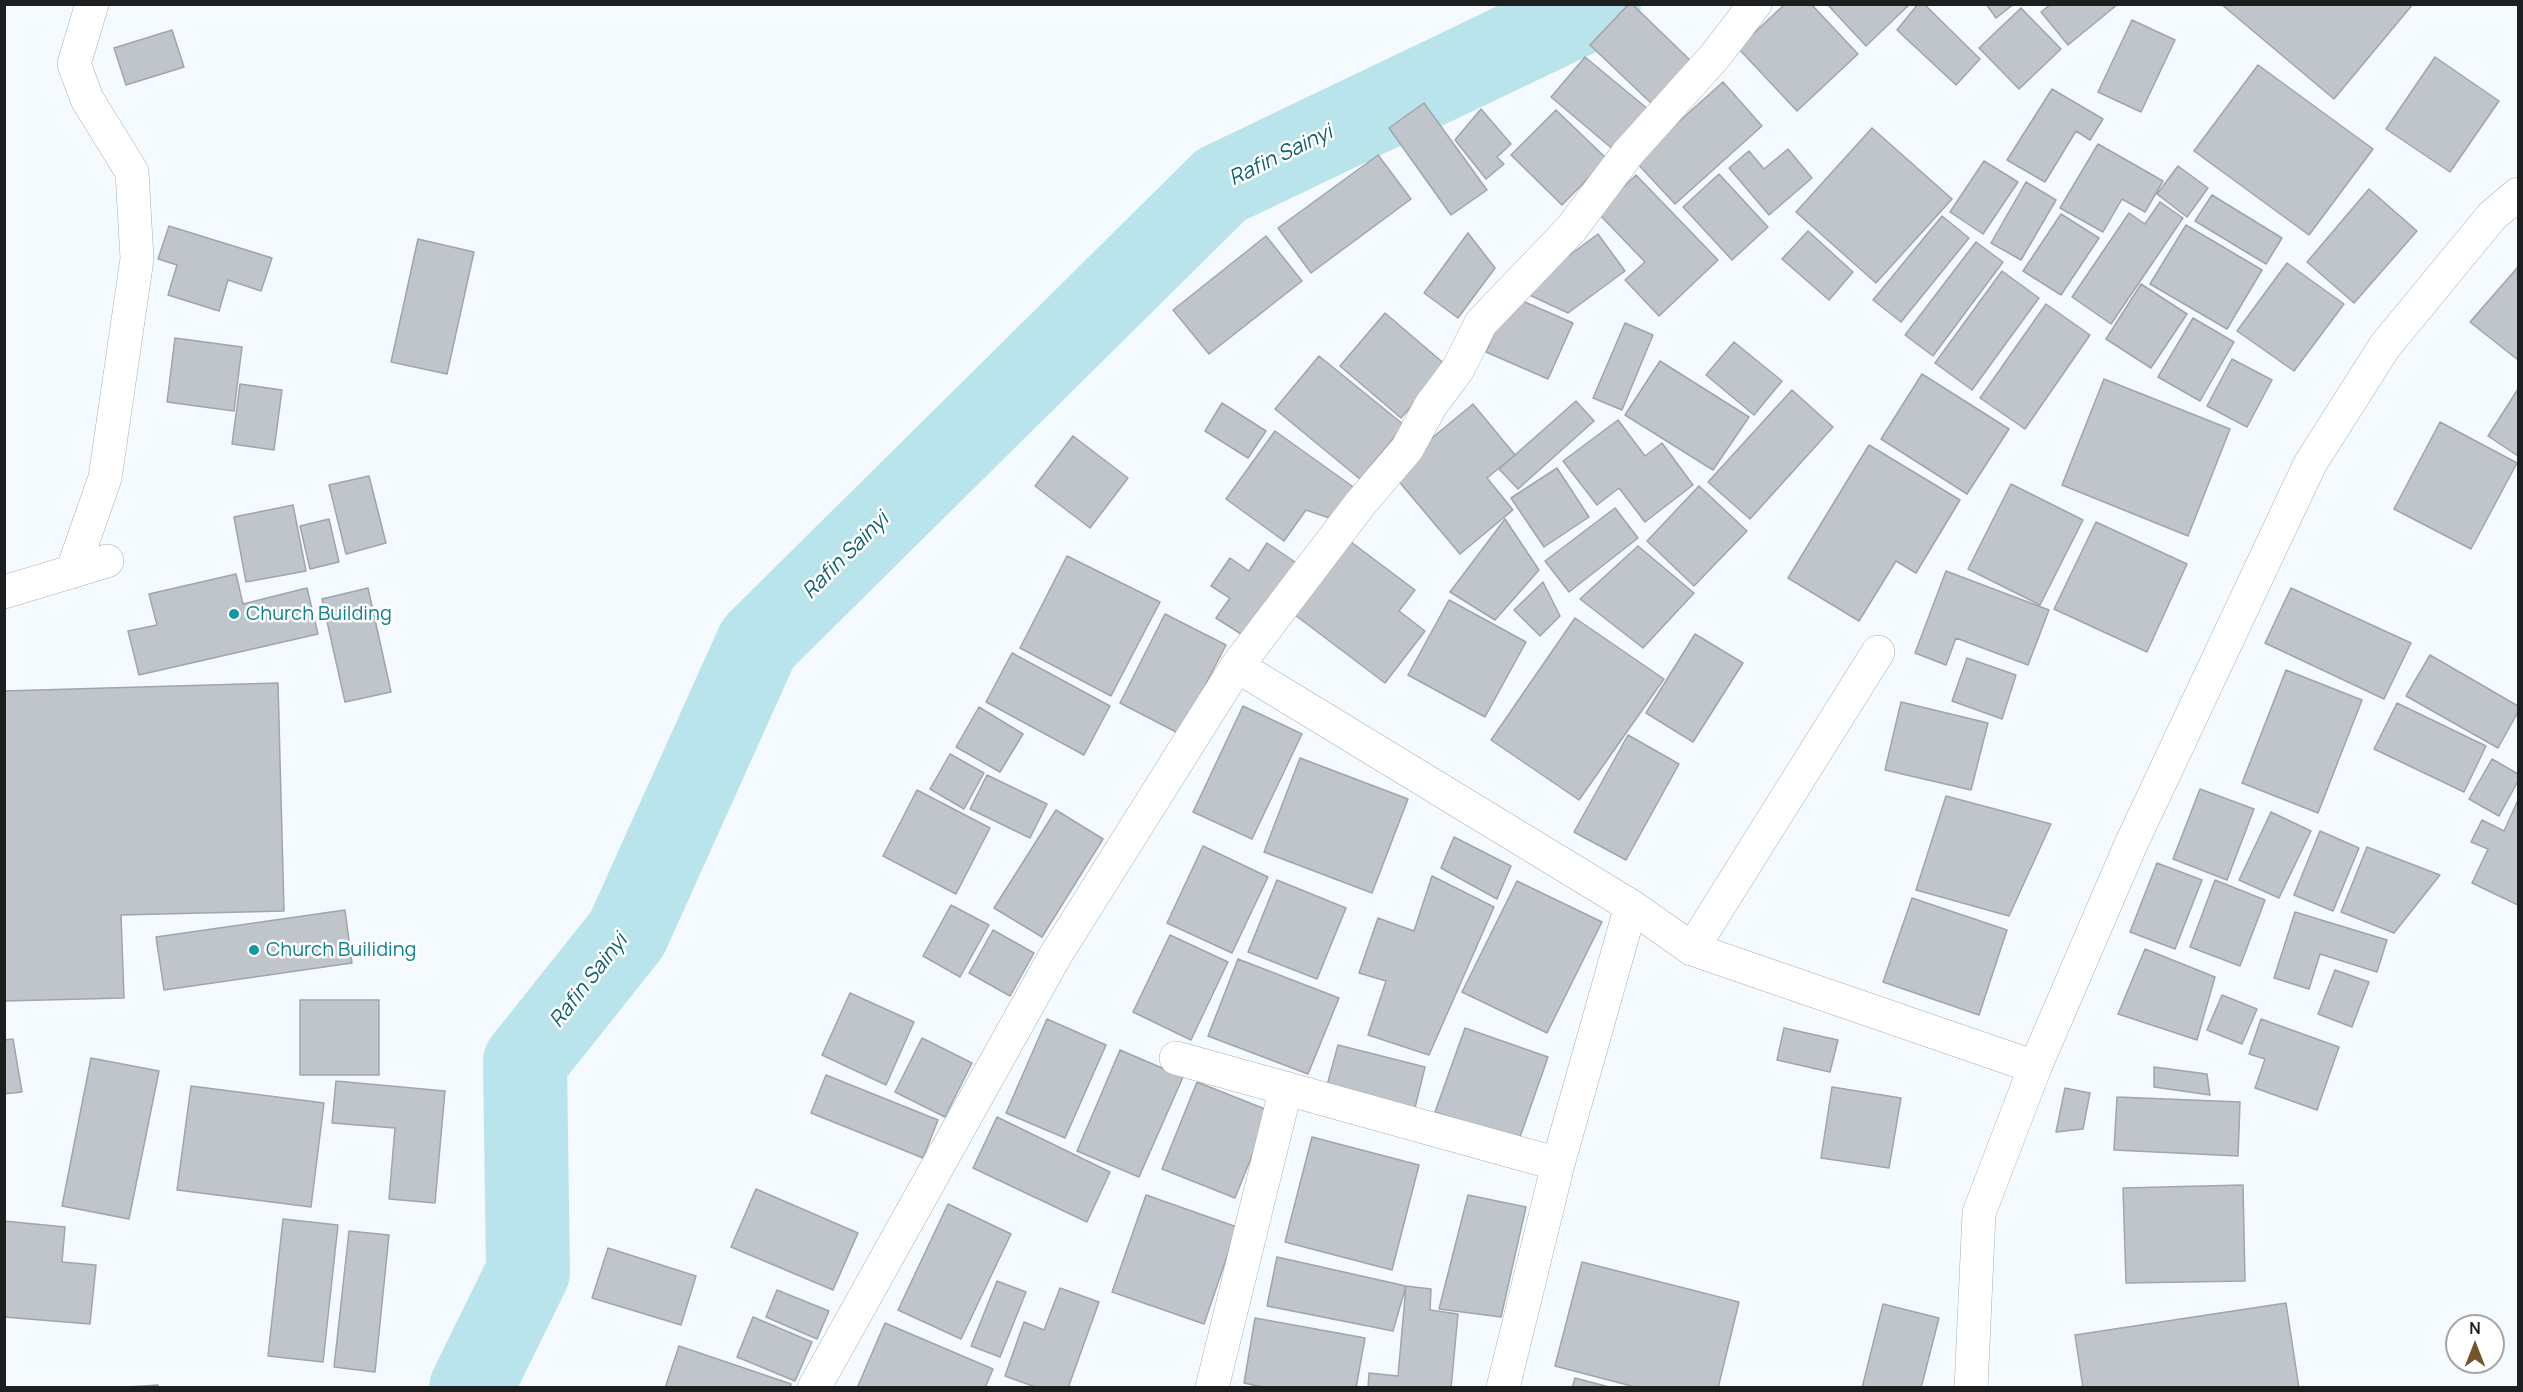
<!DOCTYPE html>
<style>
body{margin:0}
#map{position:relative;width:2523px;height:1392px;overflow:hidden;background:#f5faff;font-family:Manrope,sans-serif}
canvas{display:block}
.frame{position:absolute;inset:0;border:6px solid #1c1e20;pointer-events:none}
.north{position:absolute;left:2445px;top:1314px;width:60px;height:60px;box-sizing:border-box;background:#fff;border:2px solid #a4a5a6;border-radius:50%;rotate:0deg;font-size:16px;font-weight:700;line-height:24px;text-align:center;color:#1c1e20}
.north::after{content:'';display:block;margin:auto;width:21px;height:27px;background:#75532b;clip-path:polygon(50% 0,100% 100%,50% 72%,0 100%)}
</style>
<div id="map">
<canvas width="2523" height="1392"></canvas>
<div class="frame"></div>
<div class="north">N</div>
</div>
<script>
const g = document.querySelector('canvas').getContext('2d');
g.lineJoin = 'round';
function shape(rows) {
  const path = new Path2D();
  for (const r of rows) {
    path.moveTo(r[0], r[1]);
    for (let i = 2; i < r.length; i += 2) path.lineTo(r[i], r[i + 1]);
  }
  return path;
}
function stroke(path, color, width, dash) {
  g.strokeStyle = color;
  g.lineWidth = width;
  g.lineCap = dash ? 'butt' : 'round';
  g.setLineDash(dash || []);
  g.stroke(path);
}
function paint(path, color) {
  g.fillStyle = color;
  g.fill(path, 'evenodd');
}
function label(font, color, halo, rows, align = 'center') {
  g.font = font + ' Manrope,sans-serif';
  g.lineWidth = 5;
  g.setLineDash([]);
  g.textBaseline = 'middle';
  g.strokeStyle = halo;
  g.fillStyle = color;
  for (const [text, x, y, turn = 0] of rows) {
    g.save();
    g.translate(x, y);
    g.rotate((+turn || 0) * Math.PI / 180);
    g.textAlign = isNaN(turn) ? turn : align;
    if (halo) g.strokeText(text, 0, 0);
    g.fillText(text, 0, 0);
    g.restore();
  }
}
const river = shape([
 [471,1388,528,1272,525,1062,627,934,758,643,1221,185,1599,4]
]);
const building = shape([
 [1629,4,1632,4,1692,62,1652,104,1590,45,1629,4],
 [1785,4,1811,4,1858,54,1797,111,1738,48,1785,4],
 [1827,4,1910,4,1866,46,1827,4],
 [1918,4,1924,4,1980,59,1956,85,1897,30,1918,4],
 [1986,4,2014,4,1996,18,1986,4],
 [2051,4,2118,4,2068,45,2041,12,2051,4],
 [2221,4,2413,4,2334,99,2221,4],
 [2021,8,2061,49,2019,89,1979,48,2021,8],
 [2132,20,2175,40,2141,112,2098,92,2132,20],
 [172,30,184,67,126,85,114,48,172,30],
 [1585,57,1649,110,1615,151,1551,97,1585,57],
 [2435,57,2499,101,2450,172,2386,129,2435,57],
 [2258,65,2373,149,2309,235,2194,151,2258,65],
 [1723,82,1762,126,1675,204,1635,161,1723,82],
 [2052,89,2103,119,2090,140,2076,131,2045,182,2007,160,2052,89],
 [1424,103,1487,190,1451,215,1389,128,1424,103],
 [1481,109,1511,144,1497,157,1504,164,1486,179,1455,140,1481,109],
 [1556,110,1607,159,1562,205,1511,155,1556,110],
 [1872,128,1952,199,1876,283,1796,212,1872,128],
 [2098,144,2163,181,2145,212,2122,199,2103,232,2060,208,2098,144],
 [1788,149,1812,178,1769,215,1729,168,1749,151,1764,169,1788,149],
 [1378,155,1411,199,1311,273,1278,228,1378,155],
 [1984,161,2018,182,1983,234,1950,212,1984,161],
 [2178,166,2208,188,2187,217,2157,194,2178,166],
 [1719,174,1768,227,1732,260,1683,207,1719,174],
 [1636,175,1718,260,1659,316,1625,280,1645,262,1597,212,1636,175],
 [2026,182,2056,200,2021,260,1991,243,2026,182],
 [2369,189,2417,231,2354,303,2307,262,2369,189],
 [2212,195,2282,238,2266,264,2195,221,2212,195],
 [2160,202,2183,218,2111,324,2072,297,2129,213,2145,224,2160,202],
 [2061,214,2099,238,2061,295,2023,271,2061,214],
 [1942,216,1969,238,1901,322,1873,300,1942,216],
 [2186,225,2262,270,2227,329,2150,284,2186,225],
 [169,226,272,258,261,291,228,280,219,311,168,295,177,265,158,259,169,226],
 [1808,231,1853,272,1829,300,1782,259,1808,231],
 [1468,233,1495,268,1458,318,1424,293,1468,233],
 [1598,234,1625,271,1568,313,1521,291,1598,234],
 [1266,236,1302,281,1209,354,1173,310,1266,236],
 [418,239,474,252,447,374,391,362,418,239],
 [1976,242,2003,262,1933,356,1905,335,1976,242],
 [2287,263,2344,304,2294,371,2237,331,2287,263],
 [2518,267,2518,360,2470,322,2518,267],
 [2002,271,2039,298,1972,390,1935,363,2002,271],
 [2141,284,2187,314,2151,368,2106,339,2141,284],
 [1511,296,1573,323,1548,379,1486,352,1511,296],
 [2046,304,2090,335,2025,429,1980,398,2046,304],
 [1385,313,1447,366,1401,418,1340,366,1385,313],
 [2193,318,2234,342,2200,401,2158,377,2193,318],
 [1625,323,1653,335,1622,410,1593,398,1625,323],
 [175,338,242,347,234,411,167,402,175,338],
 [1734,342,1782,381,1754,415,1706,375,1734,342],
 [1319,356,1404,425,1360,479,1275,409,1319,356],
 [2232,359,2272,380,2247,427,2207,406,2232,359],
 [1660,361,1749,417,1713,470,1625,415,1660,361],
 [1922,374,2009,429,1967,494,1881,439,1922,374],
 [2104,379,2230,429,2188,536,2062,485,2104,379],
 [240,384,282,390,274,450,232,444,240,384],
 [2518,389,2518,456,2488,436,2518,389],
 [1792,390,1833,427,1750,519,1708,482,1792,390],
 [1576,401,1594,421,1518,489,1499,469,1576,401],
 [1222,403,1266,431,1248,458,1205,431,1222,403],
 [1473,404,1515,455,1487,478,1513,510,1460,554,1391,472,1473,404],
 [1618,420,1645,456,1662,443,1693,485,1645,522,1619,488,1597,505,1563,461,1618,420],
 [2440,422,2517,463,2471,549,2394,509,2440,422],
 [1275,431,1359,491,1338,521,1306,510,1284,541,1226,499,1275,431],
 [1073,436,1128,478,1090,528,1035,486,1073,436],
 [1869,445,1960,500,1916,573,1896,561,1859,621,1788,578,1869,445],
 [1557,468,1589,517,1544,547,1511,498,1557,468],
 [369,476,386,543,346,554,329,485,369,476],
 [2011,484,2083,520,2040,605,1968,569,2011,484],
 [1699,486,1747,531,1694,586,1647,541,1699,486],
 [293,505,306,571,246,582,234,517,293,505],
 [1615,508,1638,538,1569,592,1545,561,1615,508],
 [329,519,339,562,310,569,300,526,329,519],
 [1505,519,1539,570,1495,620,1450,592,1505,519],
 [2096,522,2187,564,2147,652,2054,609,2096,522],
 [1351,542,1415,590,1399,611,1425,631,1385,683,1295,615,1351,542],
 [1267,543,1301,566,1252,641,1216,618,1230,598,1211,586,1230,558,1249,571,1267,543],
 [1638,546,1694,593,1643,648,1580,599,1638,546],
 [1067,556,1160,602,1111,696,1020,648,1067,556],
 [1946,571,2049,610,2028,665,1956,638,1946,665,1915,653,1946,571],
 [236,574,243,604,307,588,318,634,139,675,128,631,157,625,149,594,236,574],
 [1543,582,1560,616,1540,636,1514,610,1543,582],
 [368,588,391,692,345,702,322,599,368,588],
 [2291,588,2411,643,2384,699,2265,643,2291,588],
 [1449,600,1526,642,1485,717,1408,675,1449,600],
 [1165,614,1226,645,1180,734,1120,703,1165,614],
 [1575,618,1664,679,1579,800,1491,740,1575,618],
 [1695,634,1743,663,1693,742,1646,713,1695,634],
 [1012,653,1110,706,1084,755,986,702,1012,653],
 [2430,655,2518,706,2518,712,2498,748,2406,696,2430,655],
 [1967,658,2016,675,2002,719,1952,701,1967,658],
 [2286,670,2362,700,2318,813,2242,783,2286,670],
 [278,683,284,911,121,915,124,998,4,1001,4,691,278,683],
 [1901,702,1988,723,1971,790,1885,770,1901,702],
 [2397,703,2486,746,2464,792,2374,749,2397,703],
 [1243,706,1302,734,1252,839,1193,812,1243,706],
 [979,707,1023,734,1000,772,956,747,979,707],
 [1628,735,1679,764,1626,860,1574,832,1628,735],
 [950,754,984,773,964,809,930,789,950,754],
 [1300,758,1408,799,1372,893,1264,852,1300,758],
 [2492,759,2518,774,2518,781,2499,816,2469,799,2492,759],
 [987,775,1047,804,1030,838,970,809,987,775],
 [2200,789,2254,809,2227,880,2173,859,2200,789],
 [917,790,990,828,956,894,883,856,917,790],
 [1946,796,2051,824,2009,916,1916,890,1946,796],
 [2518,800,2518,905,2472,883,2488,849,2471,842,2482,820,2504,831,2518,800],
 [1056,810,1103,839,1042,937,994,908,1056,810],
 [2271,812,2311,831,2279,898,2239,880,2271,812],
 [2320,831,2359,848,2333,911,2294,895,2320,831],
 [1454,837,1511,866,1497,899,1441,868,1454,837],
 [1203,846,1268,877,1232,953,1167,923,1203,846],
 [2367,847,2440,875,2394,933,2341,912,2367,847],
 [2157,863,2202,880,2175,949,2130,932,2157,863],
 [1432,876,1494,907,1429,1055,1368,1035,1386,981,1359,973,1378,918,1414,931,1432,876],
 [1277,880,1346,908,1317,979,1248,952,1277,880],
 [2215,880,2265,900,2240,966,2190,947,2215,880],
 [1517,881,1602,922,1547,1033,1462,992,1517,881],
 [1912,898,2007,930,1979,1015,1883,982,1912,898],
 [951,905,989,925,960,977,923,956,951,905],
 [345,910,352,963,164,990,156,937,345,910],
 [2295,912,2387,940,2377,972,2320,954,2309,989,2274,978,2295,912],
 [993,930,1034,953,1010,996,969,973,993,930],
 [1170,935,1228,962,1191,1040,1133,1012,1170,935],
 [2145,949,2215,977,2197,1040,2118,1014,2145,949],
 [1238,959,1339,998,1308,1074,1208,1036,1238,959],
 [2335,970,2369,982,2352,1027,2318,1014,2335,970],
 [850,993,914,1022,886,1085,822,1055,850,993],
 [2222,995,2257,1009,2242,1044,2207,1030,2222,995],
 [300,1000,379,1000,379,1075,300,1075,300,1000],
 [1047,1019,1106,1045,1065,1138,1006,1113,1047,1019],
 [2261,1019,2339,1047,2317,1110,2255,1088,2265,1059,2249,1054,2261,1019],
 [1465,1028,1548,1057,1519,1140,1435,1112,1465,1028],
 [1784,1028,1838,1040,1830,1072,1777,1060,1784,1028],
 [922,1038,972,1063,945,1117,895,1092,922,1038],
 [13,1039,22,1092,4,1094,4,1040,13,1039],
 [1338,1045,1425,1067,1414,1112,1326,1089,1338,1045],
 [1120,1050,1183,1077,1139,1177,1077,1151,1120,1050],
 [91,1058,159,1071,129,1219,62,1206,91,1058],
 [2154,1067,2207,1074,2210,1095,2154,1087,2154,1067],
 [826,1075,938,1120,923,1158,811,1113,826,1075],
 [336,1081,445,1091,435,1203,389,1199,395,1128,332,1123,336,1081],
 [1197,1082,1270,1111,1235,1198,1162,1169,1197,1082],
 [191,1086,324,1103,311,1207,177,1190,191,1086],
 [1832,1087,1901,1098,1889,1168,1821,1158,1832,1087],
 [2065,1088,2090,1093,2083,1129,2056,1132,2065,1088],
 [2117,1097,2240,1102,2238,1156,2114,1150,2117,1097],
 [997,1117,1110,1172,1087,1222,973,1168,997,1117],
 [1312,1137,1419,1165,1392,1270,1285,1242,1312,1137],
 [2243,1185,2245,1281,2126,1283,2123,1188,2243,1185],
 [756,1189,858,1233,833,1290,731,1247,756,1189],
 [1146,1195,1237,1227,1204,1324,1112,1292,1146,1195],
 [1468,1195,1526,1207,1501,1317,1439,1309,1468,1195],
 [948,1204,1011,1234,961,1339,898,1310,948,1204],
 [283,1219,338,1225,323,1362,268,1356,283,1219],
 [4,1221,65,1227,62,1262,96,1265,90,1324,4,1317,4,1221],
 [349,1231,389,1235,375,1372,334,1367,349,1231],
 [608,1248,696,1276,681,1325,592,1298,608,1248],
 [1277,1257,1406,1286,1393,1331,1267,1306,1277,1257],
 [1582,1262,1739,1302,1718,1388,1639,1388,1555,1366,1582,1262],
 [997,1281,1026,1292,1000,1357,971,1346,997,1281],
 [1406,1286,1431,1289,1430,1310,1458,1314,1451,1388,1368,1388,1369,1373,1398,1376,1406,1286],
 [1060,1288,1099,1302,1068,1388,1038,1388,1005,1376,1024,1322,1044,1330,1060,1288],
 [777,1290,829,1311,817,1339,766,1317,777,1290],
 [2286,1303,2299,1388,2083,1388,2075,1335,2286,1303],
 [1883,1304,1939,1318,1921,1388,1862,1388,1883,1304],
 [753,1317,812,1342,795,1381,737,1357,753,1317],
 [1255,1318,1365,1338,1356,1388,1267,1388,1244,1383,1255,1318],
 [885,1323,993,1369,985,1388,857,1388,885,1323],
 [679,1346,791,1384,790,1388,665,1388,679,1346],
 [1575,1378,1613,1388,1572,1388,1575,1378],
 [158,1385,158,1388,127,1387,158,1385]
]);
const minor = shape([
 [72,572,105,478,137,259,132,172,87,99,74,64,92,4],
 [4,592,107,561],
 [1237,666,1631,906,1692,949,2035,1067],
 [1692,949,1878,652],
 [1176,1058,1558,1164],
 [814,1388,1055,956,1237,666,1360,504,1407,449,1431,405,1458,369,1481,323,1571,229,1628,153,1716,55,1755,4],
 [1212,1388,1286,1088],
 [1503,1388,1558,1164,1631,906]
]);
const tertiary = shape([
 [1971,1388,1979,1213,2035,1067,2132,842,2310,464,2385,346,2492,216,2518,194]
]);
const markers = [
 [234,614,6,"#0f9aa8"],
 [254,950,6,"#0f9aa8"]
];
const cultureNames = [
 ["Church Building",246,614],
 ["Church Builiding",266,950]
];
const waterNames = [
 ["Rafin Sainyi",1281,156,-26],
 ["Rafin Sainyi",846,556,-45],
 ["Rafin Sainyi",589,981,-52]
];
stroke(river, '#b9e4eb', 84);
paint(building, '#bfc5ca');
stroke(building, '#a0a5aa', 1.5);
stroke(minor, '#a9afb3', 34);
stroke(tertiary, '#a9afb3', 34);
stroke(minor, '#fff', 33);
stroke(tertiary, '#fff', 33);
for (const [x, y, r, color] of markers) {
  const dot = new Path2D();
  dot.arc(x, y, r, 0, 2 * Math.PI);
  g.fillStyle = color;
  g.fill(dot);
  stroke(dot, '#fff', 2);
}
label('20px', '#0d838f', '#fff', cultureNames, 'left');
label('italic 21px', '#0d616e', '#fff', waterNames);
</script>
